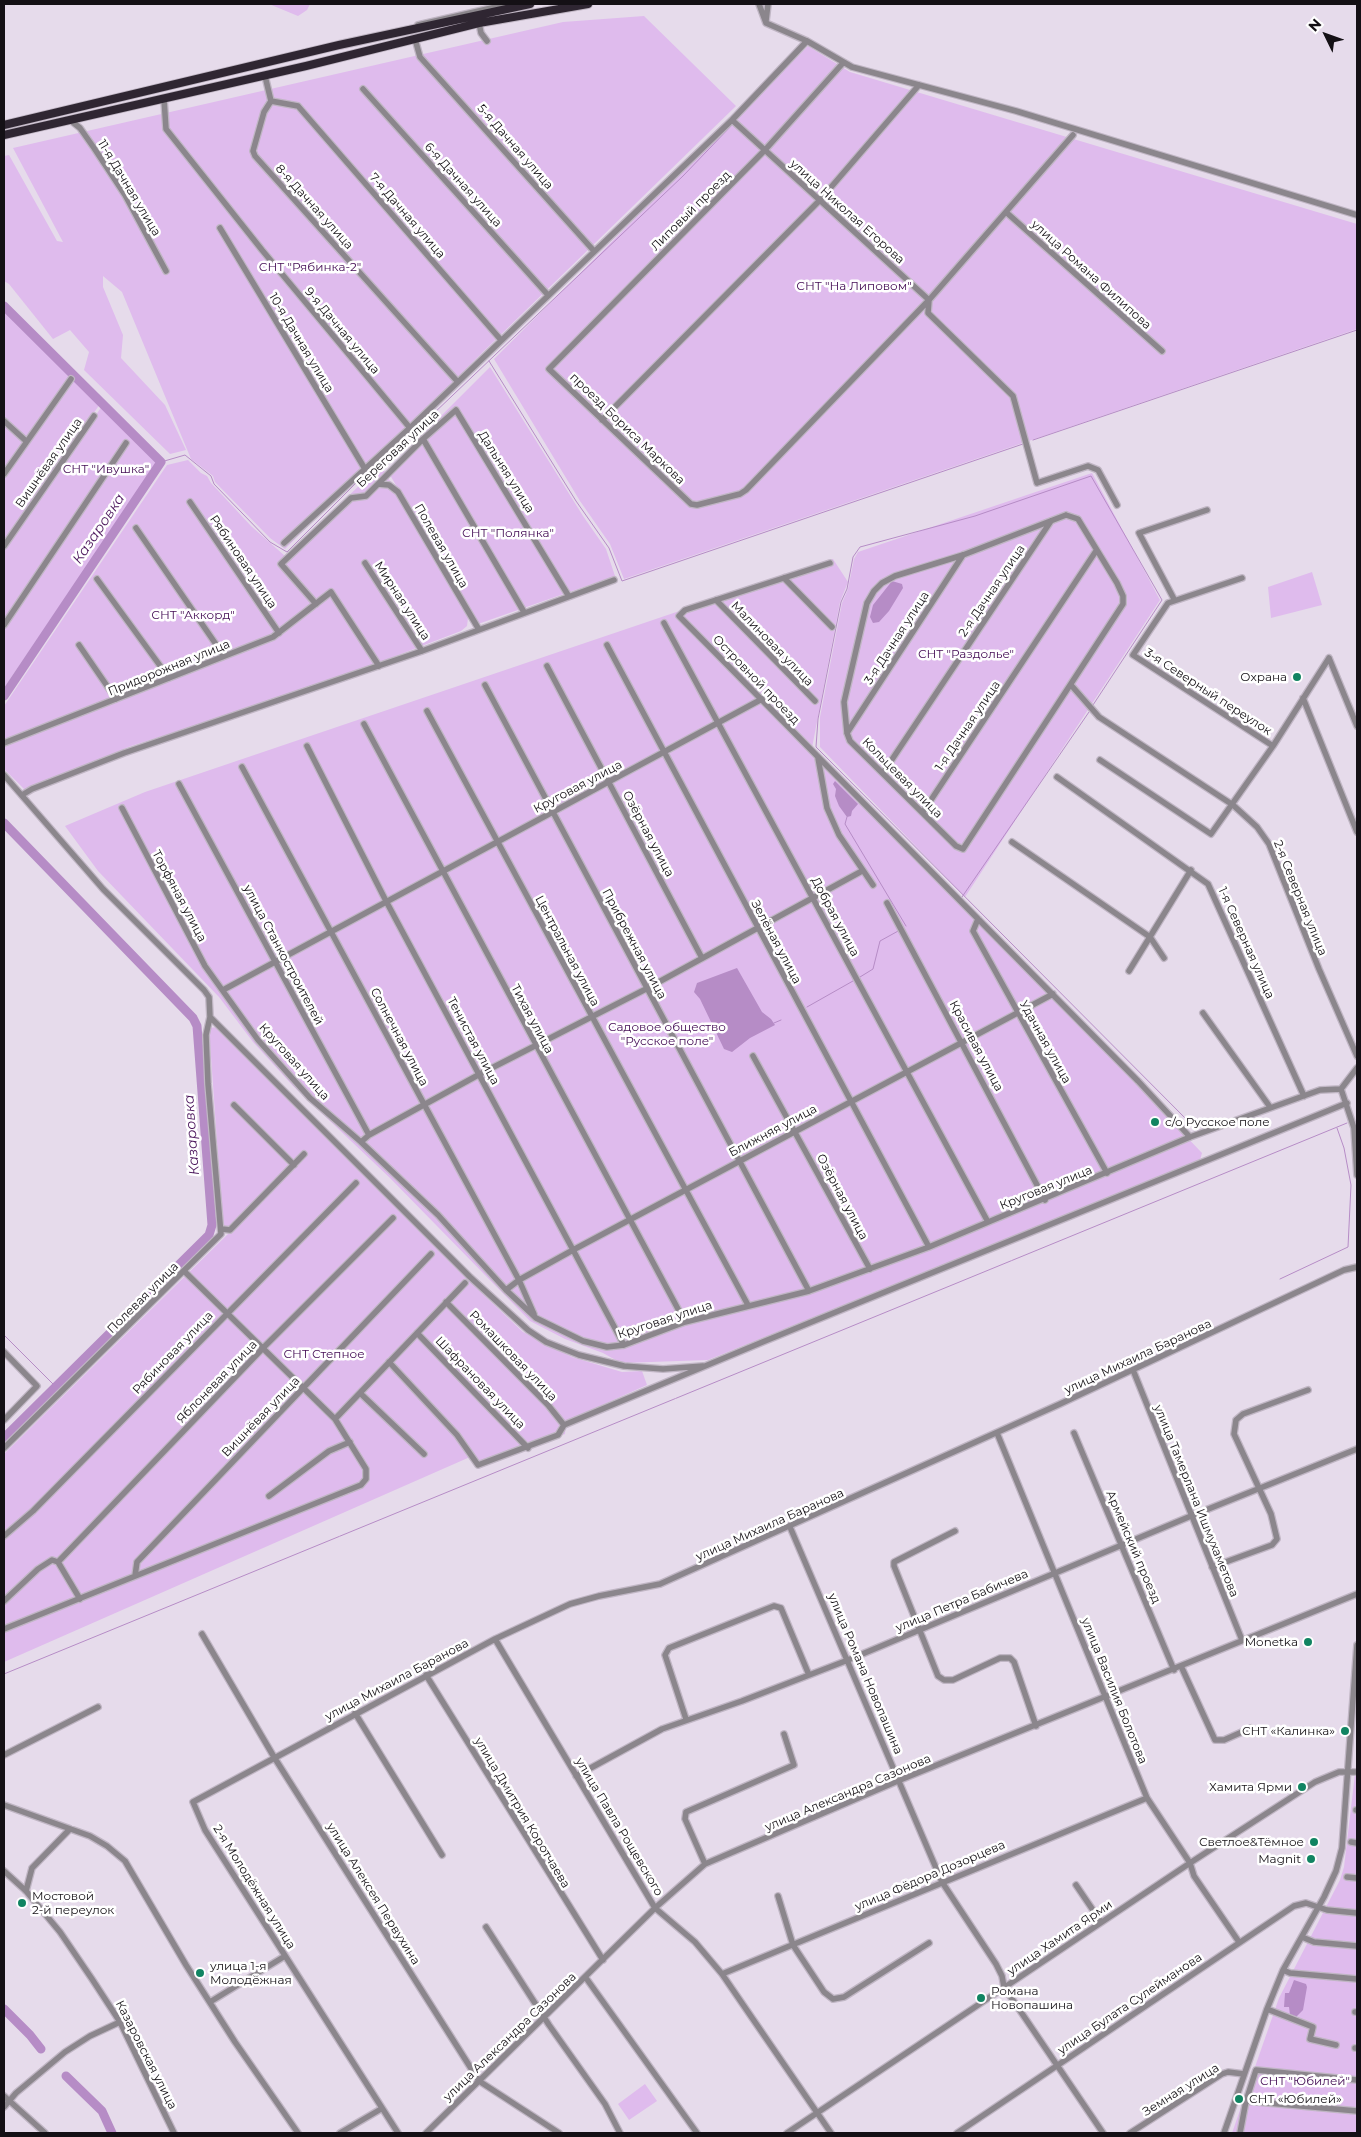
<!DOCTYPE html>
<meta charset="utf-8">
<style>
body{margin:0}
#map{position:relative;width:1361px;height:2137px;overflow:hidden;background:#e6dbeb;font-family:Montserrat,sans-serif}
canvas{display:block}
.frame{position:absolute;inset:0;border:5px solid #141015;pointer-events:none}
.north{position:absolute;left:1301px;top:10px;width:50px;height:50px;-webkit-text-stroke:4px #fff;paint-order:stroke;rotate:312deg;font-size:14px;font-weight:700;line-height:20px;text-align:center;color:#141015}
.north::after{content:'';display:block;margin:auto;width:18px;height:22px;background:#141015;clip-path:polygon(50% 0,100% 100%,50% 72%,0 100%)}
</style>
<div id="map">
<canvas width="1361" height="2137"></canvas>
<div class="frame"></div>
<div class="north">N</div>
</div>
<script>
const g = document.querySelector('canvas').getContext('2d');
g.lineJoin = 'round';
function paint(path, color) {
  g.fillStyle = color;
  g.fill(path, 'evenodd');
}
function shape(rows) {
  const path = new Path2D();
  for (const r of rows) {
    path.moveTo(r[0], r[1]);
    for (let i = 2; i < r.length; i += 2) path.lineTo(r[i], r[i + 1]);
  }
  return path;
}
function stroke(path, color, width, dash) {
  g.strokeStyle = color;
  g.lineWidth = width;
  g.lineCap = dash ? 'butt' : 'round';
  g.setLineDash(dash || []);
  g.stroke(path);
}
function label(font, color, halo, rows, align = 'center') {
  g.font = font + ' Montserrat,sans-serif';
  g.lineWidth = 5;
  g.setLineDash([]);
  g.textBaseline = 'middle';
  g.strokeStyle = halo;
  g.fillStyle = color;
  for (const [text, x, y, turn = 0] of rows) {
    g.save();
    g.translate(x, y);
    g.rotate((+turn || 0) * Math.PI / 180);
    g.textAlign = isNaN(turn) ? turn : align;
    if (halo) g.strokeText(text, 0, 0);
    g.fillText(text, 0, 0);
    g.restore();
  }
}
const green = shape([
 [269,4,310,4,307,10,298,16],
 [644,16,736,106,485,350,285,549,270,538,215,482,213,476,191,459,122,292,103,276,103,287,123,335,121,358,165,405,186,450,170,454,84,370,89,352,70,330,53,339,9,284,4,281,4,156,9,155,57,241,63,242,13,148,563,22],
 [808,46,850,72,1357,224,1357,329,624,579,610,544,580,501,494,359],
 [4,309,100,404,4,542],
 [490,367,583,516,606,549,615,576,478,624,387,470],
 [102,406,158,461,4,688,4,551],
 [188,460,201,473,207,476,211,483,251,526,285,556,381,465,468,618,467,626,461,631,380,662,251,708,131,746,25,790,4,769,4,706,167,465],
 [1092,473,1160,600,965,897,820,747,820,717,842,603,848,589,854,559,858,552],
 [833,559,848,582,840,602,811,753,1094,1040,1202,1153,1200,1160,708,1360,621,1363,603,1353,565,1339,530,1321,390,1178,293,1086,253,1042,219,997,98,871,65,826,145,792],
 [1312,572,1322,605,1271,618,1268,587],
 [217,1027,487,1298,523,1332,572,1357,622,1372,642,1371,647,1385,566,1421,565,1434,478,1469,470,1457,4,1662,4,1454,229,1233,223,1227,209,1028],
 [1357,1757,1357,2133,1232,2133,1279,1998,1340,1880,1344,1867],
 [645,2084,657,2101,629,2120,618,2104]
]);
const water = shape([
 [892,581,902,584,903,588,889,611,879,622,873,623,870,617,873,605],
 [835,781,858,804,852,811,851,816,847,817,839,806,835,796,836,789,833,784],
 [737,968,762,1012,771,1019,775,1025,750,1038,732,1052,724,1049,700,999,694,992,697,983],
 [1294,1980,1306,1984,1307,1987,1303,2010,1296,2017,1290,2015,1289,2007,1284,2007,1285,1993,1289,1993]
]);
const stream = shape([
 [489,361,576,501,609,548,622,581,1023,444],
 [1033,440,1357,330],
 [161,462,185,455,211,476,214,484,270,542,287,552,360,479,411,435,683,176,732,125],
 [1093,705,1162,600,1091,476,975,516,860,547,853,557,847,589,841,602,818,719,816,747,1193,1126],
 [847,817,845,824,906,926],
 [962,897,1089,712],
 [860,977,873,969,880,941,900,930],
 [807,1007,853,981],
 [774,1023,781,1020],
 [1280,1279,1348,1247,1351,1185,1344,1148,1337,1128],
 [4,1335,55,1386],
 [4,1674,1347,1123]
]);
const river = shape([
 [4,306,161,462,4,696],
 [4,823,193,1018,197,1026,212,1225,209,1235,4,1438],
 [4,2009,30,2035,41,2049],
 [66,2076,102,2111,112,2133]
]);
const minor = shape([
 [759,4,766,23,807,41,852,67,1016,111,1357,215],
 [766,21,768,4],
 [479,23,481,33,487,41],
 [418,25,509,4],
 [415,39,420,57,594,251],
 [843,63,765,150,549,369,691,504,697,505,740,494,746,490,929,300,1073,135],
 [265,76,271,101],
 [363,89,548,295],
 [164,99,166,129,262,250,410,428],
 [271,101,264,112,253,151,255,156,457,381],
 [271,101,298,106,501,340],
 [70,120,80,128,94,148,125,195,166,271],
 [732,120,929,300,928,313,1013,396,1037,483,1088,466,1098,470,1117,505],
 [1007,213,1162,351],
 [220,228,365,469],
 [602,420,820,200,919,85],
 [4,421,26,441],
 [423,439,524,612],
 [4,474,71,379],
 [378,484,389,485,398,492,478,628],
 [190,502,279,633],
 [1066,515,1078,519,1117,583,1123,596,1123,604,963,849,956,846,850,741,847,733,844,702,867,603,874,591,882,583,895,576,963,555,1066,515],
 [136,528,224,656],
 [284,543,413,425,732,120,807,41],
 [4,546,94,416],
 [365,563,422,651],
 [830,563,685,610,679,616,1138,1081,1190,1137],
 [784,578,832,627],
 [1242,578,1168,603,1133,655,1273,746],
 [97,579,169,678],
 [1174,599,1139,533,1207,510],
 [716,600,815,701],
 [316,604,281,564,351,498,366,496,423,439,456,410,568,595],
 [664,623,988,1222],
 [4,625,126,443],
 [79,645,116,699],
 [607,645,929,1247],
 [1329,658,1357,726],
 [547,666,702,958],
 [485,685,809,1291],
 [1071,685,1099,717,1233,805,1257,827,1269,844,1319,969,1357,1056],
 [1303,698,1357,832],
 [427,711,748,1305],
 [364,724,685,1322],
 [847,733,963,555],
 [4,743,273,637,331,592,379,666],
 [307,746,386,901,624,1345],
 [818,758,827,808,839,835,873,885],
 [1100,760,1211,834,1273,746,1329,658],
 [242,767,519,1280,534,1314],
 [883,773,1051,521],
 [4,775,103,889,204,990,209,997,210,1017,470,1277,528,1330,546,1342,579,1355,624,1366,663,1369,703,1366],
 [1057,777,1208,884,1304,1096],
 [179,784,369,1135],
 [22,795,32,789,124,753,422,651,614,580],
 [122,808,205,966,258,1040,310,1098,361,1142,438,1215,506,1290,536,1318,583,1341,607,1347,624,1345,685,1322,809,1291,929,1247,1190,1137,1320,1090,1341,1089],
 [923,812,1096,551],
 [1012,842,1150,937,1164,958],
 [887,903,1045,1200],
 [978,919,973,931,1107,1173],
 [1129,971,1191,870],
 [223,990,762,699],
 [1203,1013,1270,1107],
 [753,1056,870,1269],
 [1341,1089,1354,1128,1357,1175],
 [1341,1089,1357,1068],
 [234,1105,294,1165],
 [361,1142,369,1135,480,1074,646,989,862,871],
 [222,1229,230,1230,304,1154],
 [506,1290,519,1280,573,1250,1053,994],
 [446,1302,548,1405,564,1425],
 [417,1333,528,1448],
 [4,1352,37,1386,4,1420],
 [389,1362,457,1435,478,1465,558,1435,564,1425,765,1341,1347,1103],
 [1133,1370,1242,1640],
 [360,1393,424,1454],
 [335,1419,465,1283],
 [997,1433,1147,1798,1190,1863,1194,1876,1239,1942],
 [1074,1433,1174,1670],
 [4,1448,221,1234,208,1084,206,1035,210,1017],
 [269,1496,329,1451,350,1442],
 [790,1527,942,1882,996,1964,1002,1976,1004,1987,1103,2133],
 [955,1531,894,1562,894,1566,938,1676,944,1680,953,1680,1000,1658,1010,1658,1014,1662,1036,1726],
 [4,1536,33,1511,356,1183],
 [58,1562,264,1347,393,1218],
 [1212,1567,1272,1545,1277,1539,1271,1514,1234,1434,1236,1420,1243,1414,1308,1390],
 [135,1576,137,1562,431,1254],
 [4,1601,38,1569,52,1560,58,1562,80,1599],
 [4,1629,361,1485,366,1479,366,1469,335,1419,184,1271],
 [202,1634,274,1757,479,2081,559,2133],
 [495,1639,655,1908,695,1942,722,1974,831,2133],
 [1181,1666,1215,1740,1224,1740,1251,1728],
 [426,1675,603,1960],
 [355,1713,442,1855],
 [686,1719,665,1655,669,1648,774,1606,781,1608,809,1675],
 [4,1755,98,1707],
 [576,1776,662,1729,742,1701,848,1660,1191,1516,1357,1449],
 [4,1805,90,1836,107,1846,125,1861,186,1965,235,2042,298,2133],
 [1356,1810,1357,1810],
 [1351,1842,1357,1843],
 [705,1864,685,1819,686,1812,794,1765,784,1734],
 [4,1871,26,1891,60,1932,92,1979,120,2022,174,2133],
 [1347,1877,1357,1878],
 [1076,1885,1101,1922],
 [26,1891,32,1868,70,1829],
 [778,1896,793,1945,824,1992,833,1999,844,1997,929,1943],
 [486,1927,549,2025,605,2104,620,2133],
 [1302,1937,1314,1942,1357,1946],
 [1283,1970,1290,1973,1357,1979],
 [722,1974,1147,1798],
 [586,1978,697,2133],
 [210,2002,285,1956],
 [1267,2009,1313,2027,1310,2039,1336,2045],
 [1355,2012,1357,2012],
 [1355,2048,1357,2048],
 [4,2096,45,2133],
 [1246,2101,1357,2111],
 [4,2107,16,2093,65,2052,90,2036,120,2022],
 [340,2133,381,2109],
 [398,2133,205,1830,193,1802,495,1639,570,1604,599,1596,660,1584,1060,1404,1344,1270,1357,1267],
 [426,2133,655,1908,705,1864,900,1780,1357,1594],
 [787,2133,1190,1863,1315,1782,1339,1772,1357,1772],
 [957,2133,1294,1906,1306,1903,1327,1910,1357,1913],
 [1130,2133,1222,2074,1228,2072,1244,2074],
 [1224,2133,1267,2009,1283,1970,1324,1897,1336,1871,1342,1848,1357,1645],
 [1240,2133,1246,2101,1256,2070,1357,2080]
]);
const highway = shape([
 [4,125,339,45,530,4],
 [4,135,306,66,479,23,588,4]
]);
const markers = [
 [1297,677,5,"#118462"],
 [1155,1122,5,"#118462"],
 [1308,1642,5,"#118462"],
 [1345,1731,5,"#118462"],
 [1302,1787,5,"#118462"],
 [1314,1842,5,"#118462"],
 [1311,1859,5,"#118462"],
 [22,1903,5,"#118462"],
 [200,1973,5,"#118462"],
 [981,1998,5,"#118462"],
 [1239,2099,5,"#118462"]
];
const streetNames = [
 ["5-я Дачная улица",515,147,49],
 ["6-я Дачная улица",463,185,48],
 ["11-я Дачная улица",129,188,59],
 ["8-я Дачная улица",314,207,48],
 ["Липовый проезд",691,211,-45],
 ["улица Николая Егорова",847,212,42],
 ["7-я Дачная улица",407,216,49],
 ["улица Романа Филипова",1091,275,42],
 ["9-я Дачная улица",342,331,50],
 ["10-я Дачная улица",301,343,59],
 ["проезд Бориса Маркова",627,429,44],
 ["Береговая улица",398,449,-43],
 ["Вишнёвая улица",49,463,-55],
 ["Дальняя улица",506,472,58],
 ["Полевая улица",441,546,60],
 ["Рябиновая улица",243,562,56],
 ["2-я Дачная улица",992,591,-56],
 ["Мирная улица",402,601,57],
 ["3-я Дачная улица",897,638,-57],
 ["Малиновая улица",772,644,46],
 ["Придорожная улица",169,668,-22],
 ["Островной проезд",756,680,46],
 ["3-я Северный переулок",1208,692,33],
 ["1-я Дачная улица",968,726,-56],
 ["Кольцевая улица",902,778,45],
 ["Круговая улица",578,787,-28],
 ["Озёрная улица",648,834,62],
 ["Торфяная улица",179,896,62],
 ["2-я Северная улица",1300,898,68],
 ["Добрая улица",835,917,62],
 ["Зелёная улица",776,942,62],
 ["1-я Северная улица",1246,943,66],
 ["Прибрежная улица",634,944,62],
 ["Центральная улица",567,951,62],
 ["улица Станкостроителей",283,955,62],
 ["Тихая улица",532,1019,62],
 ["Солнечная улица",399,1037,62],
 ["Тенистая улица",473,1041,62],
 ["Удачная улица",1045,1042,61],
 ["Красивая улица",976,1046,62],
 ["Круговая улица",294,1062,48],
 ["Ближняя улица",773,1131,-28],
 ["Круговая улица",1046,1188,-22],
 ["Озёрная улица",842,1197,62],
 ["Полевая улица",143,1298,-45],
 ["Круговая улица",665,1320,-18],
 ["Рябиновая улица",173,1353,-46],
 ["Ромашковая улица",513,1356,46],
 ["улица Михаила Баранова",1138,1357,-25],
 ["Яблоневая улица",217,1382,-46],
 ["Шафрановая улица",480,1383,46],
 ["Вишнёвая улица",261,1417,-46],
 ["улица Тамерлана Ишмухаметова",1196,1501,68],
 ["улица Михаила Баранова",770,1525,-24],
 ["Армейский проезд",1133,1547,67],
 ["улица Петра Бабичева",962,1601,-23],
 ["улица Романа Новопашина",865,1674,67],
 ["улица Михаила Баранова",397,1680,-28],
 ["улица Василия Болотова",1114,1691,68],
 ["улица Александра Сазонова",848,1793,-23],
 ["улица Дмитрия Коротчаева",522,1813,59],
 ["улица Павла Рощевского",619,1827,59],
 ["улица Фёдора Дозорцева",930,1876,-23],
 ["2-я Молодёжная улица",254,1887,58],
 ["улица Алексея Первухина",373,1894,58],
 ["улица Хамита Ярми",1060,1938,-34],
 ["улица Булата Сулейманова",1130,2004,-34],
 ["улица Александра Сазонова",510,2037,-44],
 ["Казаровская улица",146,2055,63],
 ["Земная улица",1181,2090,-32]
];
const parkNames = [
 ["СНТ \"Рябинка-2\"",310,267],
 ["СНТ \"На Липовом\"",854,286],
 ["СНТ \"Ивушка\"",106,469],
 ["СНТ \"Полянка\"",508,533],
 ["СНТ \"Аккорд\"",193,615],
 ["СНТ \"Раздолье\"",966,654],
 ["Садовое общество",667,1027],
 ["\"Русское поле\"",667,1041],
 ["СНТ Степное",324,1354],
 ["СНТ \"Юбилей\"",1305,2081]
];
const poiNames = [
 ["Охрана",1287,677],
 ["с/о Русское поле",1165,1122,"left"],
 ["Monetka",1298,1642],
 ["СНТ «Калинка»",1335,1731],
 ["Хамита Ярми",1292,1787],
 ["Светлое&Тёмное",1304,1842],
 ["Magnit",1301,1859],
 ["Мостовой",32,1896,"left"],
 ["2-й переулок",32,1910,"left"],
 ["улица 1-я",210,1966,"left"],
 ["Молодёжная",210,1980,"left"],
 ["Романа",991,1991,"left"],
 ["Новопашина",991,2005,"left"],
 ["СНТ «Юбилей»",1249,2099,"left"]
];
const waterNames = [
 ["Казаровка",99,529,-56],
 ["Казаровка",192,1135,-94]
];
paint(green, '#dfbbed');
paint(water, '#b68cc6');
stroke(stream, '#b68cc6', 1);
stroke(river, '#b68cc6', 9);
stroke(minor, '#c0b6c4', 8);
stroke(highway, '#c0b6c4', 10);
stroke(minor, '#8b868c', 5.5);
stroke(highway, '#2f2632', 8);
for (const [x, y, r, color] of markers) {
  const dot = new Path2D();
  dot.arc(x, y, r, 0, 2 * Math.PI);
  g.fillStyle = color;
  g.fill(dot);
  stroke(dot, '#fff', 2);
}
label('12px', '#141015', '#fff', streetNames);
label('12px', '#410952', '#fff', parkNames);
label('12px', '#141015', '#fff', poiNames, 'right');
label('italic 14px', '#4b155c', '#fff', waterNames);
</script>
